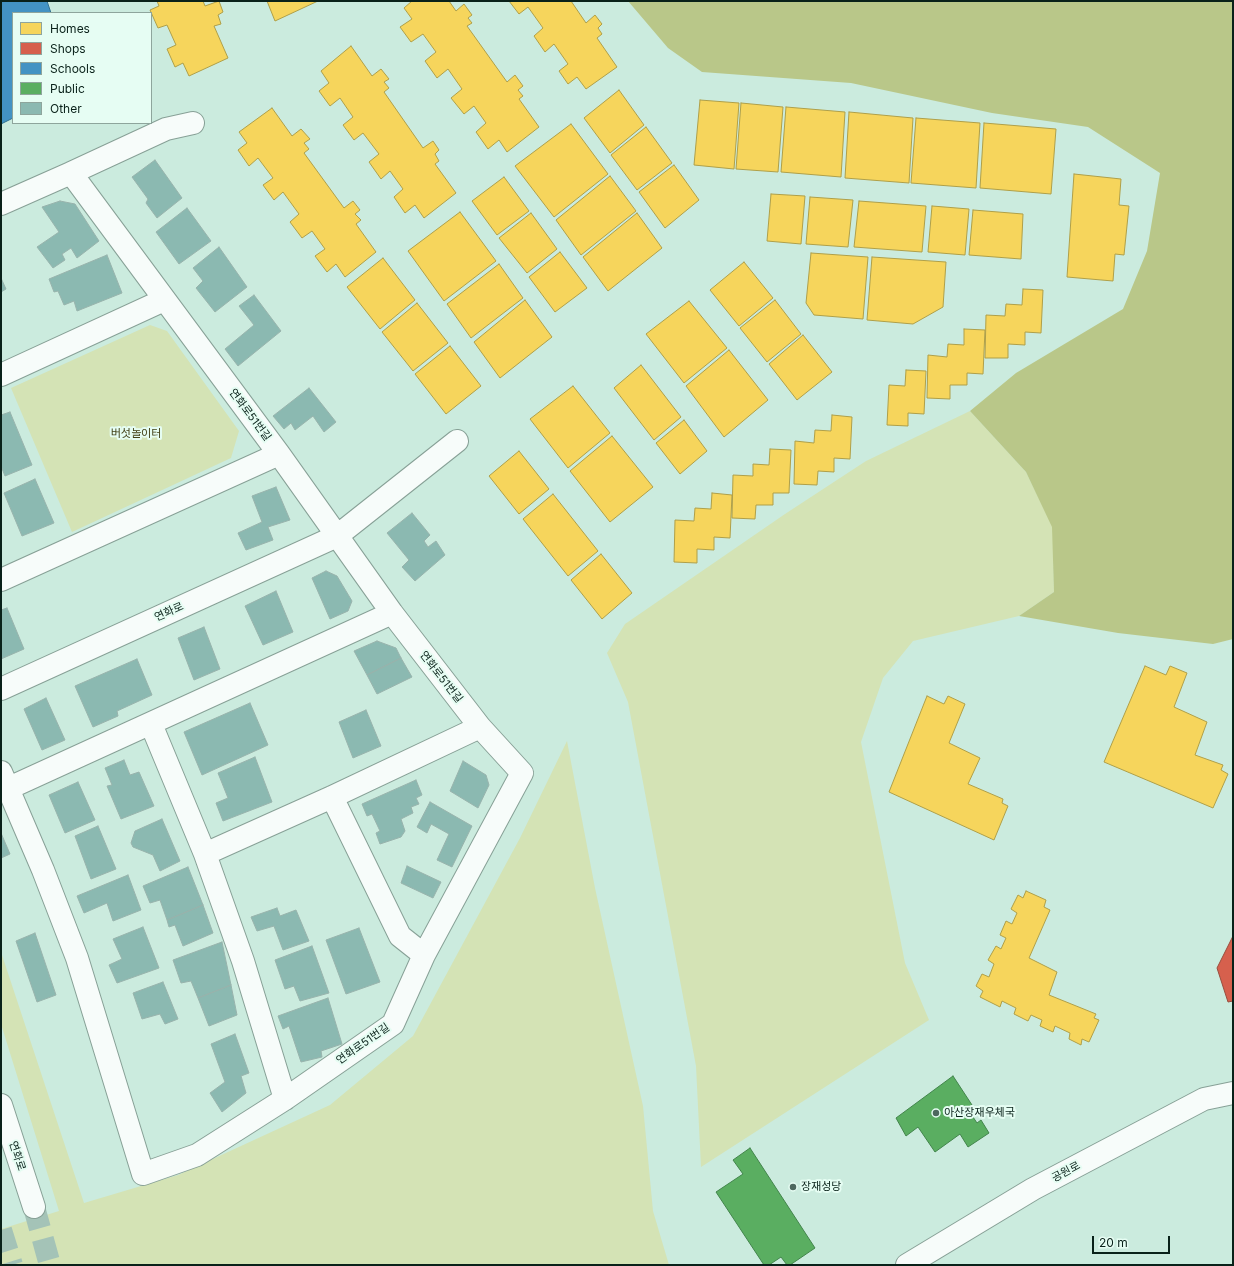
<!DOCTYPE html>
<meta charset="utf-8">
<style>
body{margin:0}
#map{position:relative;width:1234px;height:1266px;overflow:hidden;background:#cbebde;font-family:Inter,sans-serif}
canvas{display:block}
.frame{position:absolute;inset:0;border:2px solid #092119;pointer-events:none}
.legend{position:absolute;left:12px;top:12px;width:140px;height:112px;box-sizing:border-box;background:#e6fdf3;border:1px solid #8ea59c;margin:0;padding:5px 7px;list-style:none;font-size:12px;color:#092119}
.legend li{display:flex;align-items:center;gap:8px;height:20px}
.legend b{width:20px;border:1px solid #8ea59c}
.scale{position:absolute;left:1092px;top:1236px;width:78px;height:18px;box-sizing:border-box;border:2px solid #092119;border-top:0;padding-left:5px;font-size:12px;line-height:14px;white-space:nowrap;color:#092119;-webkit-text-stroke:3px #e6fdf3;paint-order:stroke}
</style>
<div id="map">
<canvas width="1234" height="1266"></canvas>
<div class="frame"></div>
<ul class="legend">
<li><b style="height:11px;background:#f6d55c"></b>Homes</li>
<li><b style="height:11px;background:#d6604d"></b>Shops</li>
<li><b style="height:11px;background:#4393c3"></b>Schools</li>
<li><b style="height:11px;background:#5aae61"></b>Public</li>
<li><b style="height:11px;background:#8bb9b1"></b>Other</li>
</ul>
<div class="scale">20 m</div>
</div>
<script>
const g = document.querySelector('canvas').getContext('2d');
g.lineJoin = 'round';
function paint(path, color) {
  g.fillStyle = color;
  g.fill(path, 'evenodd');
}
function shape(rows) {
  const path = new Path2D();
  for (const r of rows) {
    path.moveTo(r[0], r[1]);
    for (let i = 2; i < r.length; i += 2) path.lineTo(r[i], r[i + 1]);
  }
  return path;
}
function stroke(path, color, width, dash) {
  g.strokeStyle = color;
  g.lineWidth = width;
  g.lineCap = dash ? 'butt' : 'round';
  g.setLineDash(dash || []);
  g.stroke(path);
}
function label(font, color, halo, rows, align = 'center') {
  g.font = font + ' Inter,"Noto Sans KR",sans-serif';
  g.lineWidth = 4;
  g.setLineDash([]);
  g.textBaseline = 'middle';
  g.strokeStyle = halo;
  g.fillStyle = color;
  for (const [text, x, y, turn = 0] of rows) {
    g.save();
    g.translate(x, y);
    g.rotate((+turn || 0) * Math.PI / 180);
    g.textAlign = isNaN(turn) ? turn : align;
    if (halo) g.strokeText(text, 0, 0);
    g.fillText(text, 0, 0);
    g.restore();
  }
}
const green = shape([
 [150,325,167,331,239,431,231,458,72,532,11,388],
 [970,411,1026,472,1053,527,1054,592,1019,616,913,641,883,678,861,742,905,963,929,1020,701,1167,696,1066,628,702,607,653,625,624,785,514,866,461],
 [567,741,595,888,643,1106,653,1211,669,1265,1,1265,1,1229,59,1211,1,1024,1,952,84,1203,178,1175,330,1105,413,1036,520,838]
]);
const forest = shape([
 [628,1,1233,1,1233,639,1213,644,1118,633,1019,616,1054,592,1052,527,1026,472,970,411,1016,373,1123,309,1147,251,1160,173,1088,127,992,113,851,83,702,72,668,48]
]);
const homes = shape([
 [157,1,203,1,205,6,219,1,223,12,218,15,221,24,214,26,228,58,189,76,183,63,175,67,167,49,176,45,167,25,158,28,150,10,159,6,157,1],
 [267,1,318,1,275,21,267,1],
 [412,1,449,1,456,11,464,4,472,15,468,18,472,23,467,26,507,82,515,75,523,86,518,90,523,96,519,99,539,127,507,152,499,140,488,149,476,132,486,123,474,106,464,114,451,98,462,89,448,69,437,78,425,61,436,52,423,34,411,42,400,27,412,19,404,8,412,1],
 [509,1,571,1,586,23,595,15,602,24,598,28,602,34,597,38,617,67,586,89,577,77,568,84,559,71,568,64,554,44,545,52,534,36,543,28,528,7,519,14,509,1],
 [351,46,372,76,381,69,389,79,384,82,389,88,384,92,423,148,433,141,439,150,435,154,439,161,435,164,456,193,424,218,415,205,405,213,394,197,403,189,390,171,381,179,369,162,379,154,363,133,354,140,343,125,353,117,340,98,330,106,319,91,329,83,321,71,351,46],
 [619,90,644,125,610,153,584,118,619,90],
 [700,100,739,103,734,169,694,165,700,100],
 [741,103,783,107,778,172,736,169,741,103],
 [786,107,845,112,841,177,781,172,786,107],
 [272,108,292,136,301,129,310,139,304,143,309,149,304,153,344,208,353,201,360,210,355,214,361,220,356,224,376,252,345,277,336,264,327,272,315,256,325,249,312,231,302,238,290,222,299,214,283,192,274,200,263,185,273,178,258,158,249,166,238,150,247,143,239,132,272,108],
 [849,112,913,118,909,183,845,178,849,112],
 [916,118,980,123,976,188,911,183,916,118],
 [984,123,1056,129,1051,194,980,188,984,123],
 [571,124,608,174,554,217,515,166,571,124],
 [646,127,672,163,637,190,611,155,646,127],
 [674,165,699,200,665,228,639,192,674,165],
 [1074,174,1121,179,1119,205,1129,206,1124,255,1115,254,1113,281,1067,277,1074,174],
 [610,176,636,211,581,255,556,220,610,176],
 [504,177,529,211,497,235,472,201,504,177],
 [771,194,805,196,801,244,767,241,771,194],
 [810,197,853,200,848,247,806,244,810,197],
 [859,201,926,206,922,252,854,247,859,201],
 [932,206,969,209,965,255,928,252,932,206],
 [973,210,1023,214,1021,259,969,255,973,210],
 [460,212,496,261,444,301,408,251,460,212],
 [531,213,557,249,527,273,499,238,531,213],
 [637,213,662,248,608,291,583,257,637,213],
 [560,252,587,288,555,312,529,277,560,252],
 [811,253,868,257,863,319,814,315,806,303,811,253],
 [872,257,946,262,943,307,913,324,867,320,872,257],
 [383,258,415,300,380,329,347,287,383,258],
 [744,262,773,298,739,326,710,290,744,262],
 [499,264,523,298,471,338,447,304,499,264],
 [1023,289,1043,290,1041,333,1025,332,1025,345,1008,344,1008,358,985,358,986,315,1005,316,1006,304,1022,305,1023,289],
 [525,300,552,337,500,378,474,342,525,300],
 [775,300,801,334,767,362,740,328,775,300],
 [689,301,727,348,684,383,646,334,689,301],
 [417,303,448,343,413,371,382,332,417,303],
 [964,329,985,330,983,374,967,373,967,385,950,385,950,399,927,398,928,355,947,357,948,344,964,345,964,329],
 [803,335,832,372,797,400,769,364,803,335],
 [450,346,481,386,446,414,415,374,450,346],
 [729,350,768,400,724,437,686,386,729,350],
 [641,365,681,417,654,440,614,388,641,365],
 [906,370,926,371,924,414,908,413,908,426,887,425,889,385,905,386,906,370],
 [573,386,610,433,568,468,530,419,573,386],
 [832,415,852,417,850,459,834,458,834,472,818,471,817,485,794,484,795,441,814,443,815,430,831,431,832,415],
 [684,420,707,451,680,474,656,443,684,420],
 [612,436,653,487,610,522,570,471,612,436],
 [770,449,791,450,789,493,773,493,773,505,756,505,755,519,732,518,733,475,753,476,753,464,769,465,770,449],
 [519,451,549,489,519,514,489,476,519,451],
 [712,493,732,495,730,538,714,537,714,550,697,549,697,563,674,562,675,520,694,521,695,508,711,509,712,493],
 [553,494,598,551,568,576,523,519,553,494],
 [601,554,632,593,602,619,571,580,601,554],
 [1145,666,1166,675,1170,666,1187,673,1174,707,1207,722,1195,755,1223,765,1221,770,1228,774,1213,808,1104,762,1145,666],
 [927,696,944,704,948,696,965,704,949,743,980,758,968,784,1003,799,1002,803,1008,806,994,840,889,792,927,696],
 [1026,891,1046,900,1044,907,1050,910,1029,958,1057,972,1049,995,1096,1014,1094,1018,1099,1020,1089,1042,1082,1039,1081,1045,1069,1039,1070,1033,1055,1026,1053,1032,1040,1026,1042,1020,1031,1015,1028,1021,1014,1014,1016,1008,1002,1001,1000,1007,980,997,983,991,976,986,982,974,989,977,994,964,988,960,996,946,1001,949,1006,938,1000,935,1006,921,1012,924,1017,913,1011,909,1018,895,1023,898,1026,891]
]);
const shops = shape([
 [1233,936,1233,1001,1228,1002,1217,968,1233,936]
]);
const schools = shape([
 [1,1,47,1,51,13,13,13,13,118,1,124,1,1]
]);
const public = shape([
 [953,1076,972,1105,967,1108,977,1123,981,1120,989,1133,968,1147,960,1134,935,1152,918,1127,906,1136,896,1118,953,1076],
 [750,1148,815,1248,790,1265,787,1265,781,1257,769,1265,764,1265,716,1192,743,1174,733,1160,750,1148]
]);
const building = shape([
 [155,160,182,198,157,218,146,203,148,199,132,177,155,160],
 [60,201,75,204,99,241,77,258,71,248,62,254,65,260,53,268,37,247,59,232,42,207,60,201],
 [187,208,211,241,179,264,156,232,187,208],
 [219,247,247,287,215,312,196,288,203,281,193,268,219,247],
 [107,255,122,293,77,311,74,301,64,305,58,291,54,292,49,279,107,255],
 [1,278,6,289,1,292,1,278],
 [254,295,281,331,238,366,225,349,254,325,239,306,254,295],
 [309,388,336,422,324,432,313,416,295,430,291,423,284,429,273,416,309,388],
 [10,412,32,465,5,476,1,466,1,415,10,412],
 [35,479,54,523,22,536,4,493,35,479],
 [276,487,290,520,268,527,273,540,246,550,238,533,262,522,252,496,276,487],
 [412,513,430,535,424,541,428,547,436,541,445,555,415,581,402,567,409,560,387,533,412,513],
 [326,571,337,576,352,601,348,611,330,619,312,578,326,571],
 [276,591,293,632,263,645,245,606,276,591],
 [7,608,24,649,1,659,1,610,7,608],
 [204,627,220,669,194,680,178,638,204,627],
 [377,641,396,648,401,658,367,675,354,651,377,641],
 [401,658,412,677,377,694,367,675,401,658],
 [137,659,152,695,117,711,118,716,93,727,75,686,137,659],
 [46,698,65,740,42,750,24,709,46,698],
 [250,703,268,745,202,775,184,732,250,703],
 [366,710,381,746,353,758,339,722,366,710],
 [255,757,272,802,223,821,216,803,228,798,218,773,255,757],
 [124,760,130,775,139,772,154,806,121,819,107,786,112,785,105,768,124,760],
 [463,761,486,775,489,785,478,808,450,791,463,761],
 [416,780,422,795,416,798,419,804,411,807,413,813,401,819,405,831,401,837,380,844,376,833,380,831,372,814,367,816,362,804,416,780],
 [78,782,95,820,65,833,49,795,78,782],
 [430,802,472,826,452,867,437,860,449,834,431,824,427,833,417,827,430,802],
 [162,819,180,861,160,871,153,855,133,847,131,843,135,831,162,819],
 [98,826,116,869,91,879,75,836,98,826],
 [1,833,10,854,1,858,1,833],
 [407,866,441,882,433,898,401,883,407,866],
 [188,867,203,905,167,920,160,900,150,903,143,886,188,867],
 [128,875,141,910,113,921,107,903,84,913,77,896,128,875],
 [203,905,213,933,183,946,175,925,169,927,167,920,203,905],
 [277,908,280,916,296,910,309,941,283,950,274,926,257,931,251,917,277,908],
 [143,927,159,968,117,983,109,965,122,959,113,939,143,927],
 [359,928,380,982,346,994,326,940,359,928],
 [35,933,56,995,37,1002,16,941,35,933],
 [222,942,231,985,198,998,191,981,181,983,173,960,222,942],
 [312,946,329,993,300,1001,294,986,285,989,275,960,312,946],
 [163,982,178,1019,165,1024,160,1014,142,1019,133,993,163,982],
 [231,985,237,1015,209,1026,198,998,231,985],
 [328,998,342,1044,321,1051,322,1057,301,1062,289,1026,283,1029,278,1016,328,998],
 [235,1034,249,1073,241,1076,246,1093,222,1112,210,1093,225,1082,211,1044,235,1034]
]);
const minorTunnel = shape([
 [34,1207,50,1265],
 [1,1230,12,1265]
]);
const minor = shape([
 [71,173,166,129,193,123],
 [1,204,71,173,279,454,392,613,480,727,522,773,424,955,393,1024,285,1099,197,1155,143,1174,77,958,43,870,1,772],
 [1,375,164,300],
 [1,580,279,454],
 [1,689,337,536,457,441],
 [151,724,205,854,243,961,285,1099],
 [9,788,392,613],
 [332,797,400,936,424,955],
 [205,854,332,797,480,727],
 [1,1105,34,1207],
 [907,1265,1033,1189,1204,1099,1233,1093]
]);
const markers = [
 [936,1113,4,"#4d685e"],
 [793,1187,4,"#4d685e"]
];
const streetNames = [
 ["연화로51번길",250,415,53],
 ["연화로",169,612,-24],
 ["연화로51번길",441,677,52],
 ["연화로51번길",363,1044,-35],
 ["연화로",17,1156,72],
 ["공원로",1066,1172,-28]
];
const parkNames = [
 ["버섯놀이터",136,434]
];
const poiNames = [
 ["아산장재우체국",944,1113],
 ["장재성당",801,1187]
];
paint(green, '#d4e3b5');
paint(forest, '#b9c789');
paint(homes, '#f6d55c');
stroke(homes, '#af9f48', 1);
paint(shops, '#d6604d');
stroke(shops, '#984d3d', 1);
paint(schools, '#4393c3');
stroke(schools, '#327190', 1);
paint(public, '#5aae61');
stroke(public, '#42844b', 1);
paint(building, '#8bb9b1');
stroke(building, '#98b3ac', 1);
stroke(minorTunnel, '#a4c3b7', 22, [22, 11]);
stroke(minor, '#87a096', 24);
stroke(minor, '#f7fcfa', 22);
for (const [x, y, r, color] of markers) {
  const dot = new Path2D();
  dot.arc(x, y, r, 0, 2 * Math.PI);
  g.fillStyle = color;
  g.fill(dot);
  stroke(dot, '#e6fdf3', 1.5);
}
label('11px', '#092119', '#e6fdf3', streetNames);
label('11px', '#414016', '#e6fdf3', parkNames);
label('11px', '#092119', '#e6fdf3', poiNames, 'left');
</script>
